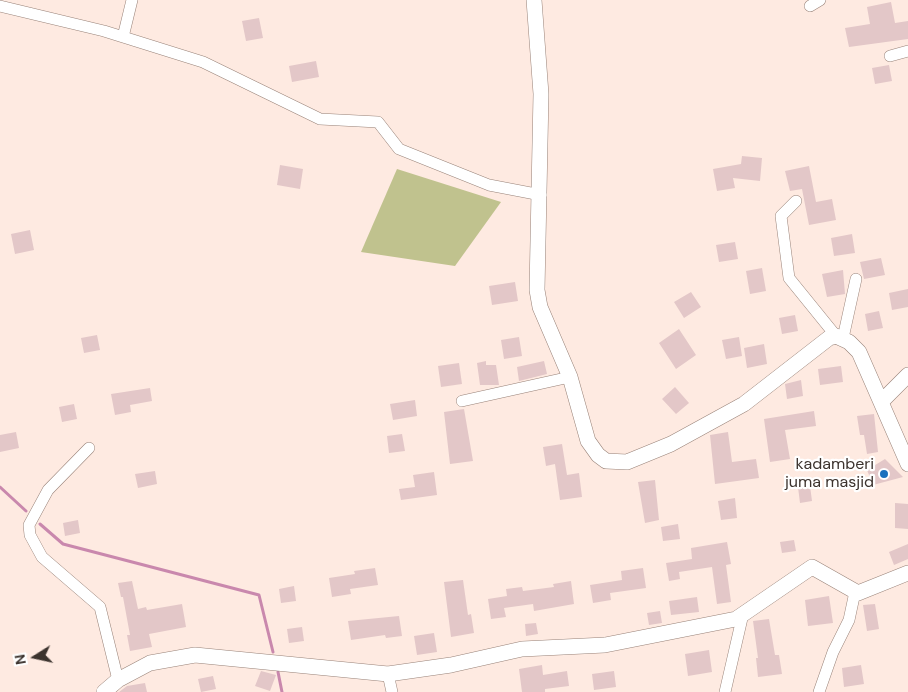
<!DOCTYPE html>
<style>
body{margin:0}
#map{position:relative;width:908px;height:692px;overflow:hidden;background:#feeae1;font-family:"DM Sans",sans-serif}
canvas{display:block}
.north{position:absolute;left:10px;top:632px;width:50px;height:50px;-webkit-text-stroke:4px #fff;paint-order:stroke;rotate:260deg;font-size:14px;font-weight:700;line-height:20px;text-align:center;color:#3c332e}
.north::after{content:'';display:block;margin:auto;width:18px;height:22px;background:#3c332e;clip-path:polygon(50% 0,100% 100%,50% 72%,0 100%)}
</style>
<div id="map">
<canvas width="908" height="692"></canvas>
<div class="north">N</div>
</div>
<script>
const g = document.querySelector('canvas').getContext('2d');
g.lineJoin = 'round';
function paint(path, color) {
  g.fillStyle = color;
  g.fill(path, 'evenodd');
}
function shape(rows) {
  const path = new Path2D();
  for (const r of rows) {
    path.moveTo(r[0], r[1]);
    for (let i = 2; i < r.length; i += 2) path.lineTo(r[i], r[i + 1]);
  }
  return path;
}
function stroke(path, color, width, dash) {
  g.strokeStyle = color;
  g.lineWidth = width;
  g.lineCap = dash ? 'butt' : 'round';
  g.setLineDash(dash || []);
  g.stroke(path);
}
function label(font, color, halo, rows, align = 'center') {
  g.font = font + ' "DM Sans",sans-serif';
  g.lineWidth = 4.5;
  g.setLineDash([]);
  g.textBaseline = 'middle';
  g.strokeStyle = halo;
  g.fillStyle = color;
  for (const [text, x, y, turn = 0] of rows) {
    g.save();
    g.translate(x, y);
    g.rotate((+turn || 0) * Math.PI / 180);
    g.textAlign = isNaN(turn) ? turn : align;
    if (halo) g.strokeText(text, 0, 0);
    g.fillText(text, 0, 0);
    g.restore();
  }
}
const green = shape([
 [397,169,501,202,455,266,361,252]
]);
const stream = shape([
 [0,487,26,511],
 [40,524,63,544,259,595,273,652],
 [278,672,282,692]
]);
const building = shape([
 [891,2,895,23,908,21,908,39,849,47,845,28,870,24,867,7],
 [259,18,263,38,246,41,242,21],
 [316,61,319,77,292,82,289,66],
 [889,65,892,81,875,84,872,68],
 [742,156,762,158,760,181,733,178,735,188,717,191,713,169,741,164],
 [280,165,303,169,300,189,277,185],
 [809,166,816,202,832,199,836,220,809,225,802,189,790,191,785,171],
 [30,230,34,250,15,254,11,234],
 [852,234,855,253,834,256,831,238],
 [735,242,738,259,719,262,716,245],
 [881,258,885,275,864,279,860,262],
 [762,268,766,291,750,294,746,271],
 [843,270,845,294,827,297,822,274],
 [515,282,518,301,492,305,489,286],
 [908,289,908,307,892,310,889,293],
 [691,292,701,307,684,318,674,302],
 [879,311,883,328,868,331,865,314],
 [795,315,798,331,782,334,779,318],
 [679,329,696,355,676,369,659,343],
 [97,335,100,350,84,353,81,338],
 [519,337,522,356,504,359,501,340],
 [739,337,742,356,726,359,722,340],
 [764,344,767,364,747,368,744,348],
 [486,361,486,365,496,365,499,385,480,385,477,363],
 [544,361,547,374,519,381,517,367],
 [459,363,462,384,441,387,438,366],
 [841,366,843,382,820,385,818,369],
 [801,380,803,396,787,399,785,384],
 [675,387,689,403,676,414,662,399],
 [150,388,152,401,130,405,131,412,115,415,111,394],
 [415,400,417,416,393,420,390,404],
 [74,404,77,419,62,422,59,407],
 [464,409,473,461,450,464,444,412],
 [814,411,816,426,785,430,790,459,770,462,764,419],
 [874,414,878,452,867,454,864,435,860,435,857,416],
 [16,432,19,448,0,452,0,435],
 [728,432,732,462,756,459,759,478,715,484,710,435],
 [402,434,405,451,389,453,387,436],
 [562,444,567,475,579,473,582,497,560,500,555,464,546,466,543,447],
 [885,459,903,477,873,485,867,470],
 [155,471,157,484,138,488,135,474],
 [434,472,437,495,401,500,399,489,415,487,413,475],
 [655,480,659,520,645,523,638,482],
 [810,486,812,501,800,503,798,487],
 [735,498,737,518,721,520,718,501],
 [895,503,908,504,908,529,895,528],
 [78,520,80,533,65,536,63,523],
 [678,524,680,539,663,541,661,527],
 [794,540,796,551,782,553,780,542],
 [727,542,731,564,726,565,731,602,717,604,712,567,679,572,680,579,669,581,666,563,692,559,691,548],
 [908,544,908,559,894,565,889,552],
 [375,568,378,585,350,589,351,594,332,597,329,578,355,574,354,571],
 [643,568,646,588,610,593,611,600,593,603,590,585,622,580,621,571],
 [463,580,468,615,471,614,474,633,451,637,444,582],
 [132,581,138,609,146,607,147,610,182,604,186,627,149,634,152,647,130,651,127,635,130,635,123,597,121,597,118,583],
 [571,581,574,604,534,611,533,604,504,608,506,617,491,619,488,599,507,596,506,589,522,587,523,591,554,587,553,584],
 [294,586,296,601,281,603,279,589],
 [829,596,833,623,808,626,805,600],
 [697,597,699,612,671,615,669,601],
 [875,604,879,629,867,631,863,605],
 [660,611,662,623,649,625,647,613],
 [399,616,402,636,386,638,385,635,351,640,348,621],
 [769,619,775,655,779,655,782,674,758,677,756,658,758,658,753,621],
 [536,623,538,634,526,636,525,624],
 [302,627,304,641,289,643,287,629],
 [434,633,437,652,417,655,414,636],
 [709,650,712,672,688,676,685,654],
 [542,665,543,675,567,671,569,686,545,689,545,692,522,692,519,669],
 [861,665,864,684,844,687,842,668],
 [261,671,276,675,270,691,255,686],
 [614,671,616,687,594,690,592,674],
 [213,676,216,689,201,692,198,679],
 [145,683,147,692,119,692,127,686]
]);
const street = shape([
 [0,6,104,31,203,62,320,119,378,122,399,149,489,185,541,195],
 [810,6,820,0],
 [123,37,132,0],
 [890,56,908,51],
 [796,201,781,216,789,278,836,336],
 [843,338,856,279],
 [462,401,570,377],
 [89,448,48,490,29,525,30,535,42,557,100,607,118,680],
 [388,674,392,692],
 [725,692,743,614],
 [819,692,833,652,849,620,855,592]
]);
const secondary = shape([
 [534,0,541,94,537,290,540,307,570,377,588,441,598,455,606,461,627,462,671,444,744,404,829,338,836,336,849,342,859,352,908,464],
 [882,401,908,375],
 [104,692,118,680,150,663,195,655,388,674,451,665,522,649,605,645,736,619,812,567,858,593,908,573]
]);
const markers = [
 [884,474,5,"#1970be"]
];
const poiNames = [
 ["kadamberi",874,465],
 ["juma masjid",874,483]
];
paint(green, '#c0c28e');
stroke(stream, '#c988ad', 3);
paint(building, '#e3c7c8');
stroke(street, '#988278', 12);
stroke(secondary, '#988278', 16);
stroke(street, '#fff', 11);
stroke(secondary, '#fff', 15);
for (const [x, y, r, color] of markers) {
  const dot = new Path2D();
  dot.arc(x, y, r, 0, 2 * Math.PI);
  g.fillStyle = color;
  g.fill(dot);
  stroke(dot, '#fff', 2);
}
label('16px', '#3c332e', '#fff', poiNames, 'right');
</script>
